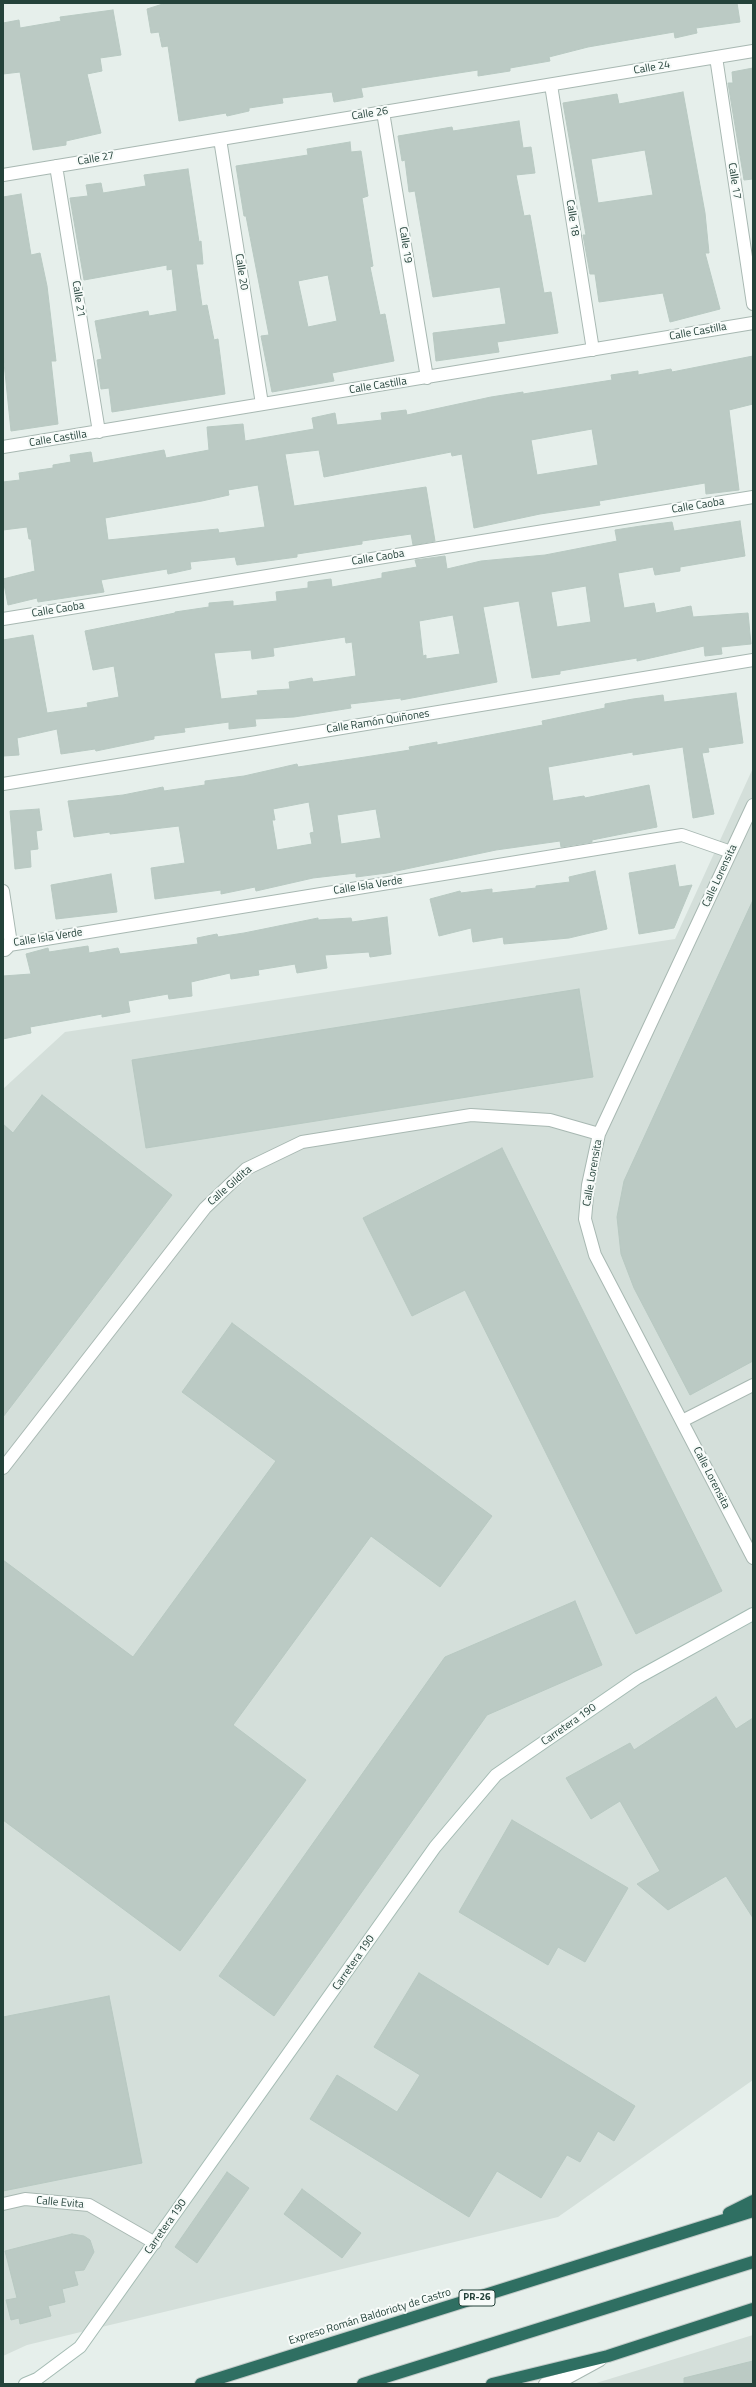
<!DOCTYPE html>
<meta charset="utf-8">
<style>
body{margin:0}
#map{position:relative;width:756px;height:2387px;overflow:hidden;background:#e6efeb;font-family:"Titillium Web",sans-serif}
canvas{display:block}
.frame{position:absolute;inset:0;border:4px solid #24423a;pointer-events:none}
</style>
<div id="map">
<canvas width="756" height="2387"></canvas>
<div class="frame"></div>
</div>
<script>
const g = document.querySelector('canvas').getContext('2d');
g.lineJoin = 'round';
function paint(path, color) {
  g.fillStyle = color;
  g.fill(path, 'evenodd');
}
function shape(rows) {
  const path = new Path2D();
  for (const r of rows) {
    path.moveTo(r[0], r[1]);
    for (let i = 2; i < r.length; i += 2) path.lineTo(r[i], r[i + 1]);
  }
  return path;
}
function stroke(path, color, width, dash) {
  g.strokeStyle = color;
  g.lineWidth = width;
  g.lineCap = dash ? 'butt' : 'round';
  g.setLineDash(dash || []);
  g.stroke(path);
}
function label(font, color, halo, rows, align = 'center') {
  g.font = font + ' "Titillium Web",sans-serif';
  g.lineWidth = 4;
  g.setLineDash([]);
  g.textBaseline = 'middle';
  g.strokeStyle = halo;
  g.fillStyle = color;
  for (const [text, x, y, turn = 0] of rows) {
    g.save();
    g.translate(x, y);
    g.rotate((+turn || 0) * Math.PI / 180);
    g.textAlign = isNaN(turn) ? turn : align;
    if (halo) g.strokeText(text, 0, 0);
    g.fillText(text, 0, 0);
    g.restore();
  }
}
const built = shape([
 [753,768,753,2080,558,2217,27,2345,3,2356,3,1089,65,1032,675,939],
 [753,2335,753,2384,593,2384]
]);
const building = shape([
 [166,3,737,3,740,22,696,28,697,33,675,38,674,32,588,47,549,57,550,61,510,68,510,71,478,76,478,70,361,88,363,97,334,102,332,92,282,98,283,103,249,108,249,111,227,116,226,113,179,121,168,46,162,47,159,32,151,33,147,9,166,3],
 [113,10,121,55,100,58,102,71,87,74,101,133,66,141,66,145,33,150,20,72,3,74,3,23,19,20,20,28,61,21,60,17,113,10],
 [753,68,753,179,744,180,728,83,733,83,732,72,753,68],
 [683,92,705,213,709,253,705,253,720,309,670,322,663,293,599,302,595,274,590,274,583,235,586,235,563,103,617,94,619,104,683,92],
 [645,150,653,195,598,203,591,159,645,150],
 [519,121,523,148,531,147,535,173,516,175,524,216,530,215,544,293,551,292,558,333,497,342,499,352,436,361,433,333,506,324,500,287,433,297,415,191,409,192,405,160,402,161,398,136,452,127,453,131,519,121],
 [350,142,351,152,361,151,368,196,362,198,373,266,370,267,380,315,385,314,394,361,332,373,334,381,272,392,261,336,269,335,246,216,244,216,236,166,308,155,307,149,350,142],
 [328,275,337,321,308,327,298,281,328,275],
 [188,169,199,242,201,241,203,264,196,264,202,306,207,305,214,340,218,339,225,394,112,412,109,388,101,389,97,360,102,359,95,321,148,311,149,316,177,311,172,269,167,270,167,265,84,280,70,198,88,196,86,185,101,183,103,193,146,186,144,175,188,169],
 [21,194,31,255,40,253,47,286,56,361,51,361,58,424,11,431,3,353,3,197,21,194],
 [753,356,753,404,729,410,739,490,706,494,705,483,599,501,600,505,540,514,474,528,462,454,452,456,451,452,324,477,319,450,285,454,294,506,426,487,435,541,413,545,411,534,362,541,362,544,297,554,297,557,237,565,235,557,190,562,191,569,168,574,167,569,101,580,104,592,38,602,37,598,8,605,3,579,35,571,31,539,29,539,27,527,3,530,3,482,20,480,19,473,53,468,53,465,71,462,70,455,91,452,93,463,164,450,166,458,209,450,207,427,243,424,245,441,314,429,312,418,335,413,337,425,382,420,381,413,406,410,407,415,491,397,523,392,523,394,612,380,611,375,638,371,638,375,671,369,672,372,753,356],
 [592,429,598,465,537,475,531,440,592,429],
 [258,485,265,527,219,533,218,529,108,540,105,518,202,501,229,495,228,490,258,485],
 [740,521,745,556,680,567,680,571,655,575,653,567,618,573,624,608,654,603,656,613,691,606,693,617,748,613,751,644,721,647,722,654,705,656,704,646,637,661,637,658,560,671,560,674,532,678,519,601,483,607,497,682,401,700,401,698,350,704,351,708,294,717,255,719,256,726,229,729,229,722,184,728,185,732,154,736,154,739,96,751,95,749,61,754,57,729,17,738,19,755,3,756,3,640,33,635,47,713,88,707,87,703,119,697,114,666,93,670,85,631,175,613,175,612,209,607,209,603,233,601,233,606,277,601,276,592,308,588,308,582,331,579,332,587,382,578,382,573,417,567,415,560,445,556,447,569,481,561,545,555,617,541,615,530,641,526,672,522,674,531,740,521],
 [586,586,591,622,557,627,551,592,586,586],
 [453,615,460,654,426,659,426,655,423,656,419,621,453,615],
 [345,637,346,643,352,642,356,676,313,682,312,678,289,682,290,689,257,691,258,695,221,699,214,653,251,650,252,659,274,656,273,648,345,637],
 [736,693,743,743,708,748,709,752,702,753,714,814,693,818,683,747,633,755,633,752,548,767,553,801,584,796,585,798,649,785,657,827,592,840,592,842,561,847,560,841,496,850,387,873,356,877,356,873,313,878,256,891,255,887,221,894,221,890,155,899,151,868,185,863,179,826,110,834,110,832,74,837,68,801,123,795,163,787,164,791,205,785,205,781,244,776,297,764,298,767,365,757,410,750,409,747,437,742,437,745,543,725,542,721,605,708,605,704,633,699,663,695,664,702,736,693],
 [309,802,314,832,310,833,312,844,277,850,272,820,275,820,273,809,309,802],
 [376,809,381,838,341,844,337,815,376,809],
 [39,809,42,830,36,831,38,849,30,850,31,867,15,869,10,811,39,809],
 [675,865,679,887,692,885,674,928,639,934,629,873,675,865],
 [595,871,607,929,569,938,504,944,503,937,473,942,471,928,439,936,430,899,460,891,461,893,492,889,492,893,536,888,536,886,570,882,569,877,595,871],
 [111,874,117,912,56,919,51,885,111,874],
 [753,900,753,1361,690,1395,634,1288,621,1254,617,1217,624,1181,753,900],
 [387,917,391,954,370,957,369,952,325,955,327,968,297,973,295,964,258,970,259,975,231,979,230,973,191,982,192,996,169,999,168,994,128,1001,130,1012,102,1017,102,1014,30,1027,31,1033,3,1039,3,976,31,974,26,954,48,948,49,952,88,946,89,953,118,948,120,954,198,944,197,938,217,934,218,937,244,933,318,918,318,920,351,918,352,922,387,917],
 [579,989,593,1077,146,1148,132,1060,579,989],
 [42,1095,172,1195,3,1417,3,1124,13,1133,42,1095],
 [502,1148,722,1591,636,1634,465,1290,412,1316,363,1218,502,1148],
 [232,1323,492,1516,440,1587,371,1536,233,1725,306,1780,180,1951,3,1820,3,1560,133,1657,276,1461,182,1392,232,1323],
 [575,1601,602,1665,487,1715,274,2016,219,1976,445,1657,575,1601],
 [716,1697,736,1729,753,1718,753,1918,726,1876,668,1910,637,1884,660,1871,620,1801,591,1819,566,1778,630,1743,634,1750,716,1697],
 [512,1820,628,1888,585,1962,558,1947,548,1965,459,1912,512,1820],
 [419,1973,635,2106,614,2141,598,2131,580,2162,567,2155,541,2198,497,2171,469,2217,310,2119,337,2075,397,2112,420,2075,374,2047,419,1973],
 [109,1996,142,2163,3,2191,3,2017,109,1996],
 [227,2172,249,2188,197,2263,175,2247,227,2172],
 [302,2189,361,2233,342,2258,284,2214,302,2189],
 [72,2234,84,2236,90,2240,94,2252,84,2270,74,2271,78,2285,62,2289,65,2302,48,2306,51,2316,20,2324,19,2318,11,2320,6,2300,17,2298,5,2251,72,2234],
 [753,2361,753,2384,684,2384,684,2378,753,2361]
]);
const street = shape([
 [716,57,753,304],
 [551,85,593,350],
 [383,112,427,378],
 [220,139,262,404],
 [56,166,99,432],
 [3,175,753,51],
 [3,447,753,323],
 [3,619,753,497],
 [3,784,753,660],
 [753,805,599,1134,588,1185,585,1219,595,1255,753,1558],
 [3,891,11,944,5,950],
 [3,946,682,835,731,852],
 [682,1421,753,1385],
 [3,1468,205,1208,246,1169,302,1142,471,1115,550,1120,599,1134],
 [3,2204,25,2199,89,2205,155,2243],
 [545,2384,567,2378,600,2360]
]);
const secondary = shape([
 [25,2384,37,2379,80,2347,435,1847,496,1775,637,1678,753,1614]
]);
const highway = shape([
 [729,2213,753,2201],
 [201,2384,753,2211],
 [363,2384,753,2262],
 [492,2384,608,2356,753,2309]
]);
const shields = [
 [477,2298,36]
];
const shieldNames = [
 ["PR-26",477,2298]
];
const streetNames = [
 ["Calle 24",652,68,-10],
 ["Calle 26",370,114,-9],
 ["Calle 27",96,159,-10],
 ["Calle 17",734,181,81],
 ["Calle 18",572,218,81],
 ["Calle 19",405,245,81],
 ["Calle 20",241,272,81],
 ["Calle 21",78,299,81],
 ["Calle Castilla",698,332,-10],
 ["Calle Castilla",378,386,-9],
 ["Calle Castilla",58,439,-9],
 ["Calle Caoba",698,506,-9],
 ["Calle Caoba",378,558,-9],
 ["Calle Caoba",58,610,-9],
 ["Calle Ramón Quiñones",378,722,-9],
 ["Calle Lorensita",720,876,-65],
 ["Calle Isla Verde",368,886,-9],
 ["Calle Isla Verde",48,938,-9],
 ["Calle Lorensita",593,1173,-80],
 ["Calle Gildita",230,1186,-41],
 ["Calle Lorensita",711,1478,63],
 ["Carretera 190",569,1725,-35],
 ["Carretera 190",354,1963,-55],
 ["Calle Evita",60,2203,5],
 ["Carretera 190",166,2227,-55],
 ["Expreso Román Baldorioty de Castro",370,2317,-17]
];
paint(built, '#d4dfda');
paint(building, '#bbcac4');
stroke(building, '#b8c9c2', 1);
stroke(street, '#a8b8b2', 14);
stroke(secondary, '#a4bbb3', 14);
stroke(highway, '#c2cac8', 14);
stroke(street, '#fff', 12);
stroke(secondary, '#fff', 12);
stroke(highway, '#2f6f62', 12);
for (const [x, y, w] of shields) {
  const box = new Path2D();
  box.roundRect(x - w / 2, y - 8, w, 16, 3);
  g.fillStyle = '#f7fbf9';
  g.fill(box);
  stroke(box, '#24423a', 1);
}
label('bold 10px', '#24423a', null, shieldNames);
label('11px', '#24423a', '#f7fbf9', streetNames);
</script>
